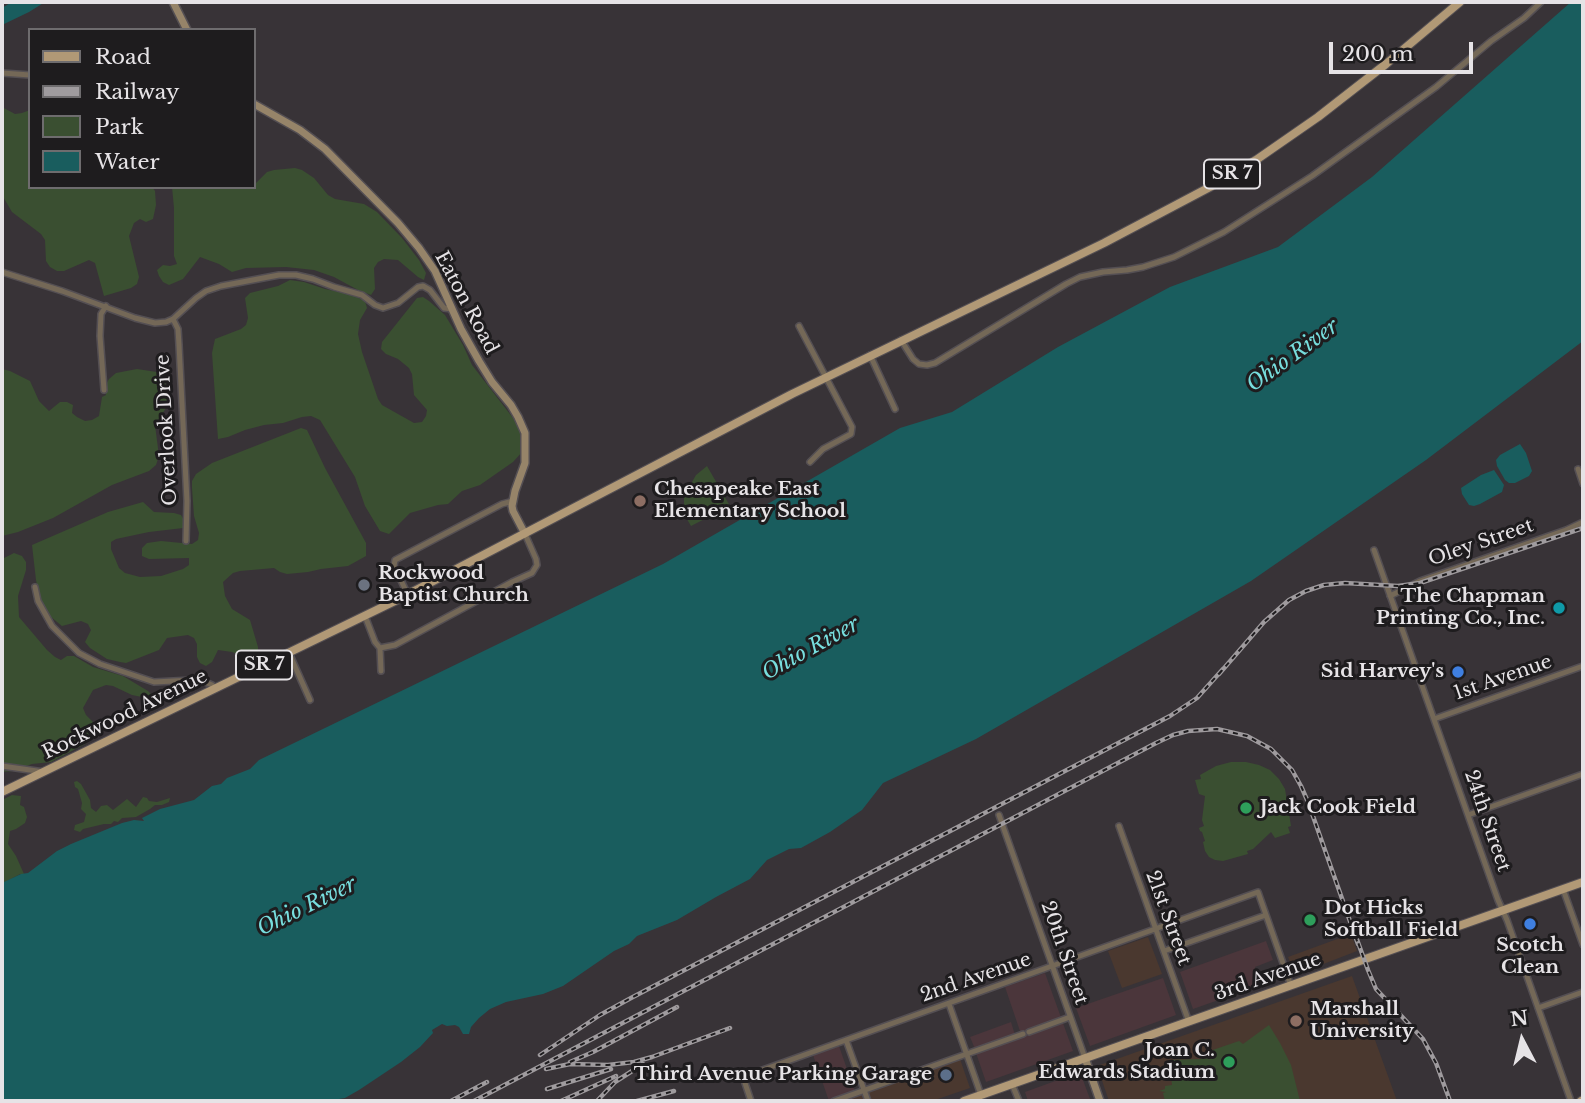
<!DOCTYPE html>
<style>
body{margin:0}
#map{position:relative;width:1585px;height:1103px;overflow:hidden;background:#383337;font-family:"Libre Baskerville",serif}
canvas{display:block}
.frame{position:absolute;inset:0;border:4px solid #e6e3e6;pointer-events:none}
.legend{position:absolute;left:28px;top:28px;width:228px;height:161px;box-sizing:border-box;background:#1e1c1e;border:2px solid #6e6c6e;margin:0;padding:9px 12px;list-style:none;font-size:21px;color:#e6e3e6}
.legend li{display:flex;align-items:center;gap:14px;height:35px}
.legend b{width:35px;border:2px solid #6e6c6e}
.north{position:absolute;left:1487px;top:1005px;width:70px;height:70px;-webkit-text-stroke:5px #1e1c1e;paint-order:stroke;rotate:353deg;font-size:19px;font-weight:700;line-height:28px;text-align:center;color:#e6e3e6}
.north::after{content:'';display:block;margin:auto;width:24px;height:32px;background:#e6e3e6;clip-path:polygon(50% 0,100% 100%,50% 72%,0 100%)}
.scale{position:absolute;left:1329px;top:42px;width:144px;height:32px;box-sizing:border-box;border:4px solid #e6e3e6;border-top:0;padding-left:9px;font-size:21px;line-height:24px;white-space:nowrap;color:#e6e3e6;-webkit-text-stroke:5px #1e1c1e;paint-order:stroke}
</style>
<div id="map">
<canvas width="1585" height="1103"></canvas>
<div class="frame"></div>
<ul class="legend">
<li><b style="height:9px;background:#b19976"></b>Road</li>
<li><b style="height:9px;background:#9f9b9e"></b>Railway</li>
<li><b style="height:19px;background:#3a4f31"></b>Park</li>
<li><b style="height:19px;background:#195d5e"></b>Water</li>
</ul>
<div class="north">N</div>
<div class="scale">200 m</div>
</div>
<script>
const g = document.querySelector('canvas').getContext('2d');
g.lineJoin = 'round';
function paint(path, color) {
  g.fillStyle = color;
  g.fill(path, 'evenodd');
}
function shape(rows) {
  const path = new Path2D();
  for (const r of rows) {
    path.moveTo(r[0], r[1]);
    for (let i = 2; i < r.length; i += 2) path.lineTo(r[i], r[i + 1]);
  }
  return path;
}
function stroke(path, color, width, dash) {
  g.strokeStyle = color;
  g.lineWidth = width;
  g.lineCap = dash ? 'butt' : 'round';
  g.setLineDash(dash || []);
  g.stroke(path);
}
function label(font, color, halo, rows, align = 'center') {
  g.font = font + ' "Libre Baskerville",serif';
  g.lineWidth = 6;
  g.setLineDash([]);
  g.textBaseline = 'middle';
  g.strokeStyle = halo;
  g.fillStyle = color;
  for (const [text, x, y, turn = 0] of rows) {
    g.save();
    g.translate(x, y);
    g.rotate((+turn || 0) * Math.PI / 180);
    g.textAlign = isNaN(turn) ? turn : align;
    if (halo) g.strokeText(text, 0, 0);
    g.fillText(text, 0, 0);
    g.restore();
  }
}
const commercial = shape([
 [1266,941,1273,960,1255,967,1261,985,1193,1009,1180,972],
 [1045,973,1073,1051,986,1082,976,1053,1022,1037,1005,987],
 [1163,978,1176,1015,1090,1046,1076,1008],
 [1011,1022,1015,1035,975,1049,970,1037],
 [839,1046,855,1092,829,1101,813,1055],
 [1080,1072,1090,1099,1083,1101,1028,1101,1025,1092]
]);
const education = shape([
 [1351,934,1357,951,1295,975,1288,957],
 [1148,937,1162,974,1122,988,1108,951],
 [1352,976,1397,1101,1109,1101,1097,1066],
 [960,1059,970,1088,932,1101,840,1101]
]);
const green = shape([
 [2,107,15,114,22,113,30,110,30,187,152,187,155,191,156,205,153,219,146,222,140,219,134,223,129,236,139,277,137,284,131,288,104,296,95,263,89,260,64,271,57,271,50,267,46,261,45,240,41,234,12,212,2,195],
 [295,168,302,170,314,178,328,195,335,199,364,204,377,212,402,238,419,260,426,273,424,280,418,277,398,260,384,259,378,262,374,268,375,289,371,295,358,290,334,277,314,270,286,267,246,268,232,272,219,264,200,257,183,279,169,285,163,282,159,276,157,270,163,265,170,266,177,264,174,256,174,208,172,187,254,187,254,185,267,172,274,170],
 [290,280,304,282,325,289,353,295,365,301,367,308,360,320,358,334,362,352,378,399,382,405,414,423,422,422,426,416,427,410,414,395,412,374,409,368,398,359,386,354,381,349,382,342,417,298,423,297,429,301,445,315,463,345,472,365,513,418,520,430,523,451,513,462,480,485,462,491,448,504,438,505,410,513,389,534,380,531,365,506,355,477,320,420,311,416,302,417,283,423,264,425,245,430,228,437,218,439,212,353,215,339,241,329,246,325,248,318,245,298,250,293,278,286],
 [2,369,10,371,30,381,39,401,49,411,60,402,67,402,73,405,72,413,77,417,85,421,92,420,99,416,102,397,106,395,104,388,109,379,116,373,137,369,157,372,165,379,167,398,166,408,155,425,159,456,156,465,149,471,112,485,53,518,18,532,2,536],
 [301,428,307,430,325,468,366,543,366,556,348,566,321,569,308,572,287,574,280,572,274,568,240,571,233,573,223,582,225,596,232,609,250,620,258,647,258,655,252,657,245,657,232,652,218,650,212,662,206,666,200,663,197,657,197,644,194,638,188,635,167,638,159,650,126,663,120,662,107,659,90,648,85,642,91,630,88,624,81,621,62,626,46,613,40,600,36,580,32,545,108,512,143,502,154,512,174,513,181,515,185,522,183,528,149,532,116,539,111,542,111,549,119,568,125,573,140,577,161,576,183,569,189,565,189,558,149,559,142,556,142,548,147,543,161,541,192,544,198,540,199,533,194,516,192,488,192,481,196,474,212,463],
 [707,466,730,506,691,526,684,514,684,496,696,475],
 [14,553,22,556,26,562,26,570,18,596,19,617,47,650,55,657,61,660,67,656,74,656,93,667,123,676,148,691,153,696,147,698,132,695,113,686,106,685,93,690,83,708,86,715,96,725,97,730,92,738,85,744,51,762,32,764,13,771,2,772,2,559],
 [1231,762,1246,762,1259,765,1270,770,1279,779,1285,789,1291,826,1288,827,1290,833,1275,838,1271,832,1253,849,1247,851,1248,854,1223,861,1215,860,1209,857,1205,851,1203,842,1205,841,1202,832,1200,831,1199,828,1204,826,1202,820,1205,796,1199,794,1195,780,1201,779,1200,775,1216,766],
 [77,781,81,784,90,800,91,808,96,812,101,806,107,805,113,810,127,799,136,807,143,797,147,798,149,801,157,802,170,798,169,802,162,805,155,805,150,809,136,817,122,818,118,822,114,821,111,824,104,824,83,829,80,832,74,830,75,825,84,822,86,814,81,809,82,803,78,789,75,787,74,782],
 [12,795,21,796,20,805,24,807,27,817,25,823,16,829,10,831,8,844,16,856,24,874,20,874,2,884,2,800],
 [1269,1025,1280,1043,1291,1065,1300,1101,1165,1101,1163,1093,1166,1092,1159,1091,1165,1089,1165,1086,1172,1085,1169,1060,1201,1059,1201,1054,1239,1041,1243,1044]
]);
const water = shape([
 [12,2,45,2,29,12,2,25,2,8],
 [1571,2,1583,2,1583,341,1426,460,1251,581,976,739,883,783,862,810,830,832,801,848,789,849,767,860,750,879,716,897,677,920,637,936,629,944,614,951,563,986,543,994,506,1002,490,1009,479,1018,471,1027,469,1034,463,1034,459,1027,455,1025,447,1026,442,1024,432,1030,433,1033,420,1047,401,1062,359,1090,345,1098,327,1101,2,1101,2,884,4,882,21,874,28,873,57,851,71,844,122,823,134,820,144,821,142,818,160,809,194,800,212,786,221,784,227,778,250,769,259,760,663,564,900,428,952,412,1058,347,1170,287,1278,247,1372,177],
 [1520,444,1526,453,1532,471,1529,476,1515,483,1509,483,1505,480,1497,466,1496,460,1500,455],
 [1494,470,1504,485,1502,492,1480,504,1474,506,1469,505,1462,494,1461,488,1481,475]
]);
const street = shape([
 [2,73,30,75],
 [2,272,62,291,135,318,155,323,166,322,173,319,196,298,206,291,221,286,279,275,296,275,313,279,334,287,362,295,375,305,383,308,398,303,418,287,423,286,430,290,444,308,452,309],
 [173,319,178,329,179,345,187,501,186,541],
 [799,326,852,427,851,434,823,449,810,462],
 [901,340,913,359,919,364,927,365,935,363,1066,284,1080,277,1103,272,1127,270,1143,267,1174,257,1224,232,1312,176,1436,87,1491,41,1524,18,1541,2],
 [870,355,895,409],
 [104,390,100,336,101,314,106,306],
 [1578,469,1583,484],
 [1374,550,1498,900,1507,920,1571,1101],
 [35,587,38,601,52,626,79,653,100,664,154,682,193,680,205,682,212,685,215,689],
 [408,595,394,566,395,560,502,504,513,501],
 [1390,596,1420,581,1566,530,1583,522],
 [365,616,375,642,380,648,395,645,512,582,532,573,537,565,536,559,525,534],
 [380,648,381,671],
 [289,653,310,700],
 [1434,719,1583,666],
 [2,766,44,772],
 [999,815,1085,1058],
 [1468,815,1583,774],
 [1119,826,1189,1022],
 [1563,889,1583,945],
 [1164,951,1266,915],
 [949,1004,981,1095],
 [1538,1008,1583,992],
 [1029,1032,1070,1017],
 [846,1040,868,1101],
 [1012,1084,1019,1101],
 [751,1101,743,1077,1258,892,1291,986],
 [834,1101,1023,1034]
]);
const secondary = shape([
 [173,2,187,30],
 [254,104,300,130,325,149,398,223,419,248,435,271,461,329,479,361,492,382,511,405,518,417,525,433,525,463,515,491,512,506,513,511,525,534],
 [1085,1058,1100,1101]
]);
const primary = shape([
 [2,792,395,601,792,394,1104,243,1210,187,1256,160,1318,117,1386,64,1460,2],
 [964,1101,1583,882],
 [1581,1101,1583,1100]
]);
const rail = shape([
 [1219,674,1264,622,1289,600,1306,591,1324,585,1345,583,1398,586,1420,583,1583,528],
 [1355,934,1368,970,1376,989,1423,1039,1436,1063,1450,1101],
 [540,1055,600,1015,631,998,1170,716,1197,698,1223,669],
 [570,1062,593,1052,677,1007],
 [546,1069,570,1064,608,1065,634,1062,652,1057,730,1028],
 [547,1089,611,1069],
 [451,1101,487,1082],
 [474,1101,1156,743,1173,735,1188,731,1217,729,1247,736,1271,749,1292,770,1301,786,1308,802,1358,944],
 [561,1101,616,1076],
 [597,1101,615,1082,643,1064],
 [637,1101,674,1091]
]);
const markers = [
 [640,501,7,"#8d6e63"],
 [364,585,7,"#6b7280"],
 [1559,608,7,"#0f9aa8"],
 [1458,672,7,"#3f7fe0"],
 [1246,808,7,"#2e9e5b"],
 [1310,920,7,"#2e9e5b"],
 [1530,924,7,"#3f7fe0"],
 [1296,1021,7,"#8d6e63"],
 [1229,1062,7,"#2e9e5b"],
 [946,1075,7,"#5c6f8a"]
];
const shields = [
 [1232,174,56],
 [264,665,56]
];
const shieldNames = [
 ["SR 7",1232,174],
 ["SR 7",264,665]
];
const streetNames = [
 ["Eaton Road",466,303,62],
 ["Overlook Drive",167,430,-93],
 ["Oley Street",1481,543,-19],
 ["1st Avenue",1503,678,-19],
 ["Rockwood Avenue",125,715,-26],
 ["24th Street",1487,821,71],
 ["21st Street",1168,918,70],
 ["20th Street",1064,953,71],
 ["3rd Avenue",1268,977,-19],
 ["2nd Avenue",976,978,-19]
];
const poiNames = [
 ["Chesapeake East",654,490],
 ["Elementary School",654,512],
 ["Rockwood",378,574],
 ["Baptist Church",378,596],
 ["The Chapman",1545,597,"right"],
 ["Printing Co., Inc.",1545,619,"right"],
 ["Sid Harvey's",1444,672,"right"],
 ["Jack Cook Field",1260,808],
 ["Dot Hicks",1324,909],
 ["Softball Field",1324,931],
 ["Scotch",1530,946,"center"],
 ["Clean",1530,968,"center"],
 ["Marshall",1310,1010],
 ["University",1310,1032],
 ["Joan C.",1215,1051,"right"],
 ["Edwards Stadium",1215,1073,"right"],
 ["Third Avenue Parking Garage",932,1075,"right"]
];
const waterNames = [
 ["Ohio River",1293,356,-36],
 ["Ohio River",811,649,-29],
 ["Ohio River",307,907,-26]
];
paint(commercial, '#4b363b');
paint(education, '#4a382f');
paint(green, '#3a4f31');
paint(water, '#195d5e');
stroke(street, '#544f53', 8);
stroke(secondary, '#544f53', 10);
stroke(primary, '#544f53', 10);
stroke(street, '#746857', 5);
stroke(secondary, '#968469', 7);
stroke(primary, '#b19976', 8);
stroke(rail, '#9f9b9e', 4.5);
stroke(rail, '#1e1c1e', 2, [5]);
for (const [x, y, r, color] of markers) {
  const dot = new Path2D();
  dot.arc(x, y, r, 0, 2 * Math.PI);
  g.fillStyle = color;
  g.fill(dot);
  stroke(dot, '#1e1c1e', 2.5);
}
for (const [x, y, w] of shields) {
  const box = new Path2D();
  box.roundRect(x - w / 2, y - 14.5, w, 29, 5);
  g.fillStyle = '#1e1c1e';
  g.fill(box);
  stroke(box, '#e6e3e6', 2);
}
label('bold 18px', '#e6e3e6', null, shieldNames);
label('19px', '#e6e3e6', '#1e1c1e', streetNames);
label('bold 19px', '#e6e3e6', '#1e1c1e', poiNames, 'left');
label('italic 21px', '#7dd', '#1e1c1e', waterNames);
</script>
